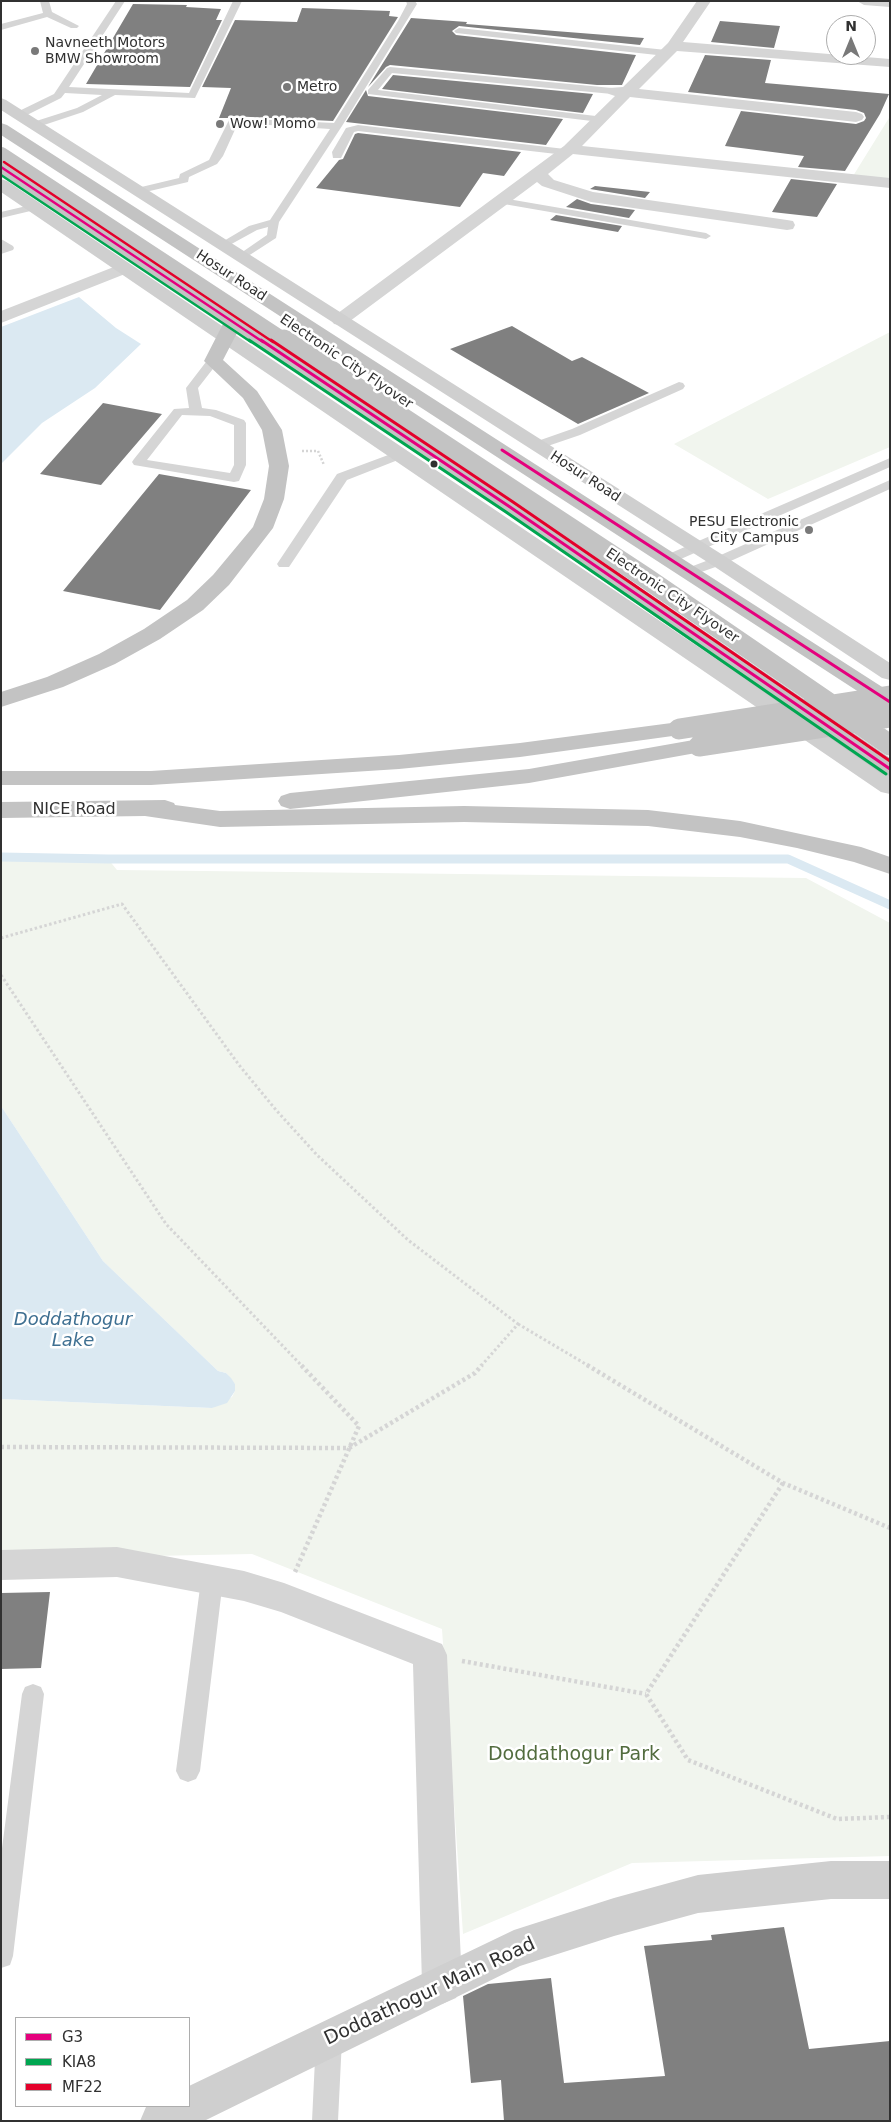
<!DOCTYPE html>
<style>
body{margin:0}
#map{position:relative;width:891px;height:2122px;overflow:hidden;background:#fff;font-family:"DejaVu Sans",sans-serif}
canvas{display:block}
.frame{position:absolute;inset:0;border:2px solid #313131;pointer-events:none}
.legend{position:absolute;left:15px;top:2017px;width:175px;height:90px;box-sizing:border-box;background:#fff;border:1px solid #adadad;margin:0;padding:6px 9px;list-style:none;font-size:15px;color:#313131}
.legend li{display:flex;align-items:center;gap:10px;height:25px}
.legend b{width:25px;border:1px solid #adadad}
.north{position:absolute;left:826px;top:15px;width:50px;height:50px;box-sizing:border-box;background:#fff;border:1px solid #adadad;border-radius:50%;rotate:0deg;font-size:14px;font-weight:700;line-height:20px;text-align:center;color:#313131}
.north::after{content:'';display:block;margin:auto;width:18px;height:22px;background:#797979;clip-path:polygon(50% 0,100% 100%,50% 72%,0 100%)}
</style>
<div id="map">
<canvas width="891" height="2122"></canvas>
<div class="frame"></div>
<ul class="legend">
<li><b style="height:6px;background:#e5007d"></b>G3</li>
<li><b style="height:6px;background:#00a651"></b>KIA8</li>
<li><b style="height:6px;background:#e4002b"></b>MF22</li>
</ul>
<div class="north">N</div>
</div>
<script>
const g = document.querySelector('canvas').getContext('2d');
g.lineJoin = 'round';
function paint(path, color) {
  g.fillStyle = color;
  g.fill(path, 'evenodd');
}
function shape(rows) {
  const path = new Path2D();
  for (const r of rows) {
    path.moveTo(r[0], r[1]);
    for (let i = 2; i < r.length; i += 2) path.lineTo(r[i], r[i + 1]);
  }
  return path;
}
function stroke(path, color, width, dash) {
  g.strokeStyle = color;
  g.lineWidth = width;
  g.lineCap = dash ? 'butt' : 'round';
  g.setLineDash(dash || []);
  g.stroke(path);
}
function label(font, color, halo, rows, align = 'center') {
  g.font = font + ' "DejaVu Sans",sans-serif';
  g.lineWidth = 5;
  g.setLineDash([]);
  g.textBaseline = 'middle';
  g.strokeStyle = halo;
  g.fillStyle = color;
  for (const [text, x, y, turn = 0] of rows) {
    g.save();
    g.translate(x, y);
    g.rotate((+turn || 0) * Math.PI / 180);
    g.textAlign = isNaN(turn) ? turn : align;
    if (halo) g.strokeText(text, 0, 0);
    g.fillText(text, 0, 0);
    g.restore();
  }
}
const green = shape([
 [890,116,890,179,853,176,889,118],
 [890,332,890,447,768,499,674,444],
 [1,854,108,859,117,870,806,878,890,923,890,1856,632,1863,463,1934,442,1629,252,1554,1,1559,1,1399,212,1408,232,1397,235,1391,235,1384,226,1373,218,1371,103,1261,1,1106]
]);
const water = shape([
 [79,297,116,328,141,344,95,388,42,423,1,464,1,327],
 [1,1106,103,1261,218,1371,226,1373,231,1378,235,1384,235,1391,227,1403,212,1408,1,1399]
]);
const stream = shape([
 [1,857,108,859,788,859,890,905]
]);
const building = shape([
 [133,4,187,5,186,7,221,9,216,20,222,20,190,87,86,84],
 [302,8,390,11,389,16,398,17,333,121,230,116,228,118,219,118,231,88,202,87,235,20,297,22],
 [411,18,467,22,466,24,644,38,640,45,459,26,452,31,456,35,636,55,622,85,597,85,390,65,386,67,368,87],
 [720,21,780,26,774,48,711,42],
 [705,55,771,60,765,83,889,94,880,114,845,171,798,167,804,156,725,146,741,111,856,124,864,121,866,118,864,113,856,110,688,92],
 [393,75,593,94,583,113,382,89],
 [366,90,368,96,563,119,546,145,346,122],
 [358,133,521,152,504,176,483,173,460,207,316,188,339,160,343,159,355,134],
 [791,179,837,184,817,217,772,212],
 [595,186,650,192,645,198,590,189],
 [577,199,591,204,635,210,629,218,566,207],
 [556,215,622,226,618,232,550,220],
 [512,326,572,361,582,357,649,393,578,424,450,349],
 [103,403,162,414,101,485,40,474],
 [159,474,251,490,160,610,63,591],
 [50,1592,41,1668,1,1669,1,1593],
 [784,1927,809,2049,890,2041,890,2121,504,2121,501,2080,471,2083,463,1996,488,1984,551,1978,564,2083,665,2076,644,1946,712,1940,711,1935]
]);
const pathFar2 = shape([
 [302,451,318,451,324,465]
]);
const pathFar1 = shape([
 [1,938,122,904,239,1065,276,1110,317,1155,408,1240,518,1324,481,1366],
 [1,975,166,1224,302,1366],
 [518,1324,589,1366]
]);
const path = shape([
 [587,1365,783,1483,890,1528],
 [1,1447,349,1448,475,1373,482,1365],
 [783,1483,646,1694,688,1760,837,1819,890,1817],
 [295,1572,359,1426,301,1365],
 [462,1661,646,1694]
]);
const lane = shape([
 [40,1,49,1,52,12,79,26,77,28,71,28,47,17,1,30,1,24,43,13,40,1],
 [116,1,125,1,69,87,189,93,233,1,242,1,195,98,115,95,83,112,38,127,30,127,30,123,77,108,102,95,65,93,61,98,23,117,15,117,15,113,54,94,116,1],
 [406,1,415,1,417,4,342,126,279,222,276,238,242,260,238,259,236,257,238,255,267,235,268,227,257,230,226,247,222,248,217,245,249,226,270,220,330,129,238,123,223,156,217,164,189,177,188,182,137,194,133,193,132,191,133,189,179,178,180,174,209,160,230,118,334,123,398,21,407,4,406,1],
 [459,28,666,50,671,53,666,56,456,33,454,31,459,28],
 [390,67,612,88,617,91,612,94,392,73,378,90,604,117,605,119,600,122,368,94,368,90,387,68,390,67],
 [358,125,565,149,570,152,565,155,358,131,354,132,341,158,333,158,332,152,346,128,358,125],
 [502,198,706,233,711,236,706,239,498,203,497,201,502,198],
 [35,204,39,205,40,207,39,209,1,218,1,212,35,204],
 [1,239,13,246,14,248,13,250,1,254,1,239],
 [213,357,219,361,198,388,202,408,216,410,244,420,246,423,246,465,239,481,234,482,134,465,132,462,134,459,174,409,189,408,186,388,209,358,213,357],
 [182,415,210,416,234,425,234,465,230,473,147,460,182,415],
 [679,382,683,383,685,386,683,389,580,435,536,450,530,446,532,443,572,429,679,382],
 [399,451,403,452,405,455,403,458,347,480,289,567,279,567,277,564,337,474,399,451],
 [890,458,890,467,674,562,669,563,662,559,664,556,890,458],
 [890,480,890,489,724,564,690,576,683,572,685,569,714,558,890,480],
 [212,1570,220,1573,223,1580,200,1771,196,1779,188,1782,180,1779,176,1771,201,1580,204,1573,212,1570],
 [33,1684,41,1687,44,1694,13,1956,10,1965,1,1968,1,1856,22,1694,25,1687,33,1684],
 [329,2026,338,2030,342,2039,338,2121,312,2121,316,2039,320,2030,329,2026]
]);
const street = shape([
 [697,1,711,1,683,42,890,59,890,67,677,51,639,89,856,112,862,114,864,117,862,120,856,122,630,97,582,146,890,178,890,188,573,154,548,174,554,180,593,192,787,220,793,221,795,225,793,229,787,230,591,202,542,186,537,182,346,324,340,325,334,324,331,320,334,316,564,146,615,96,609,94,606,91,609,88,623,87,668,43,697,1],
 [857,1,890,1,890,7,864,5,857,1],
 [124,263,130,264,133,268,130,272,1,323,1,311,124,263],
 [117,1547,244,1571,284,1583,442,1644,447,1655,462,1984,456,1998,442,2004,428,1998,422,1984,413,1664,281,1612,244,1601,117,1577,1,1580,1,1550,117,1547]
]);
const secondary = shape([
 [1,98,6,100,726,557,890,663,890,680,882,678,712,565,1,110,1,98],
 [1,179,7,181,890,776,890,794,881,792,1,192,1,179],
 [831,1861,890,1861,890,1899,831,1899,698,1913,614,1936,520,1966,204,2121,140,2121,146,2107,189,2106,189,2086,514,1930,614,1898,698,1875,831,1861]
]);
const highway = shape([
 [1,123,7,125,890,692,890,709,882,707,1,135,1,123],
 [1,162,7,164,517,503,890,758,890,776,882,774,503,511,237,333,223,360,257,391,282,430,289,466,284,499,273,528,229,585,203,610,160,639,115,664,63,687,1,707,1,692,47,677,99,654,144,629,187,600,213,575,253,527,264,499,269,466,262,430,243,398,204,361,223,324,1,174,1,162],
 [679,722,687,724,691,729,687,734,520,757,399,769,151,785,1,785,1,771,151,771,399,755,520,743,679,722],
 [699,739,707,741,711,746,707,751,529,783,290,809,281,806,278,801,281,796,290,793,529,769,699,739],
 [165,800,174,803,175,805,220,811,464,806,648,810,740,821,861,847,890,857,890,874,854,862,797,848,740,837,648,826,464,822,220,827,145,816,1,818,1,802,165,800]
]);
const highwayBridgeFar1 = shape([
 [1,155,286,342]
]);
const highwayBridge = shape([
 [284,340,646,578,890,745],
 [679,729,890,696],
 [699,746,890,717]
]);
const bus1Far1 = shape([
 [1,167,263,342]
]);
const bus1 = shape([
 [261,340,510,507,890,769],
 [502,450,890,702]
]);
const bus2Far1 = shape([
 [1,175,251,342]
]);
const bus2 = shape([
 [249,340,506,512,886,774]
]);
const bus3Far1 = shape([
 [4,162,273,342]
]);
const bus3 = shape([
 [271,340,513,502,890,761]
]);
const markers = [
 [35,51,5,"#797979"],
 [287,87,5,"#797979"],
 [220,124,5,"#797979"],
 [434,464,4.5,"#313131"],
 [809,530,5,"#797979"]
];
const farPoinames = [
 ["Navneeth Motors",45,43],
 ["BMW Showroom",45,59],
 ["Metro",297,87],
 ["Wow! Momo",230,124],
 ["PESU Electronic",799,522,"right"],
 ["City Campus",799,538,"right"]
];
const farStreetnames = [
 ["Hosur Road",231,276,33],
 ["Electronic City Flyover",346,362,34],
 ["Hosur Road",585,477,33],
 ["Electronic City Flyover",672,596,34]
];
const streetNames = [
 ["NICE Road",74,810]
];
const waterNames = [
 ["Doddathogur",73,1320],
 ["Lake",73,1341]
];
const nearParknames = [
 ["Doddathogur Park",574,1755]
];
const nearStreetnames = [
 ["Doddathogur Main Road",430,1992,-25]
];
paint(green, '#f1f5ee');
paint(water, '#dbe9f2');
stroke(stream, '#dbe9f2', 9);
paint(building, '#808080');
stroke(pathFar2, '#d5d5d5', 2.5, [2, 2]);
stroke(pathFar1, '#d5d5d5', 3, [2.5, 2.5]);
stroke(path, '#d5d5d5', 4.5, [3, 3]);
paint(lane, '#d5d5d5');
paint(street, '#d5d5d5');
paint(secondary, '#cfcfcf');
paint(highway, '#c3c3c3');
stroke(highwayBridgeFar1, '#c3c3c3', 16);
stroke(highwayBridge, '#c3c3c3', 21);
stroke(bus1Far1, '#e5007d', 2.5);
stroke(bus1, '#e5007d', 3);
stroke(bus2Far1, '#00a651', 2.5);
stroke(bus2, '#00a651', 3);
stroke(bus3Far1, '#e4002b', 2.5);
stroke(bus3, '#e4002b', 3);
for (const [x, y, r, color] of markers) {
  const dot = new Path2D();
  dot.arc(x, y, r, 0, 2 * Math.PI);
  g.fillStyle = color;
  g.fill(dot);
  stroke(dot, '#fff', 2);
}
label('14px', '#313131', '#fff', farPoinames, 'left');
label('14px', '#313131', '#fff', farStreetnames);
label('16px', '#313131', '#fff', streetNames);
label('italic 18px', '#3f7092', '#fff', waterNames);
label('19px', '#526c3e', '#fff', nearParknames);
label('19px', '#313131', '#fff', nearStreetnames);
</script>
